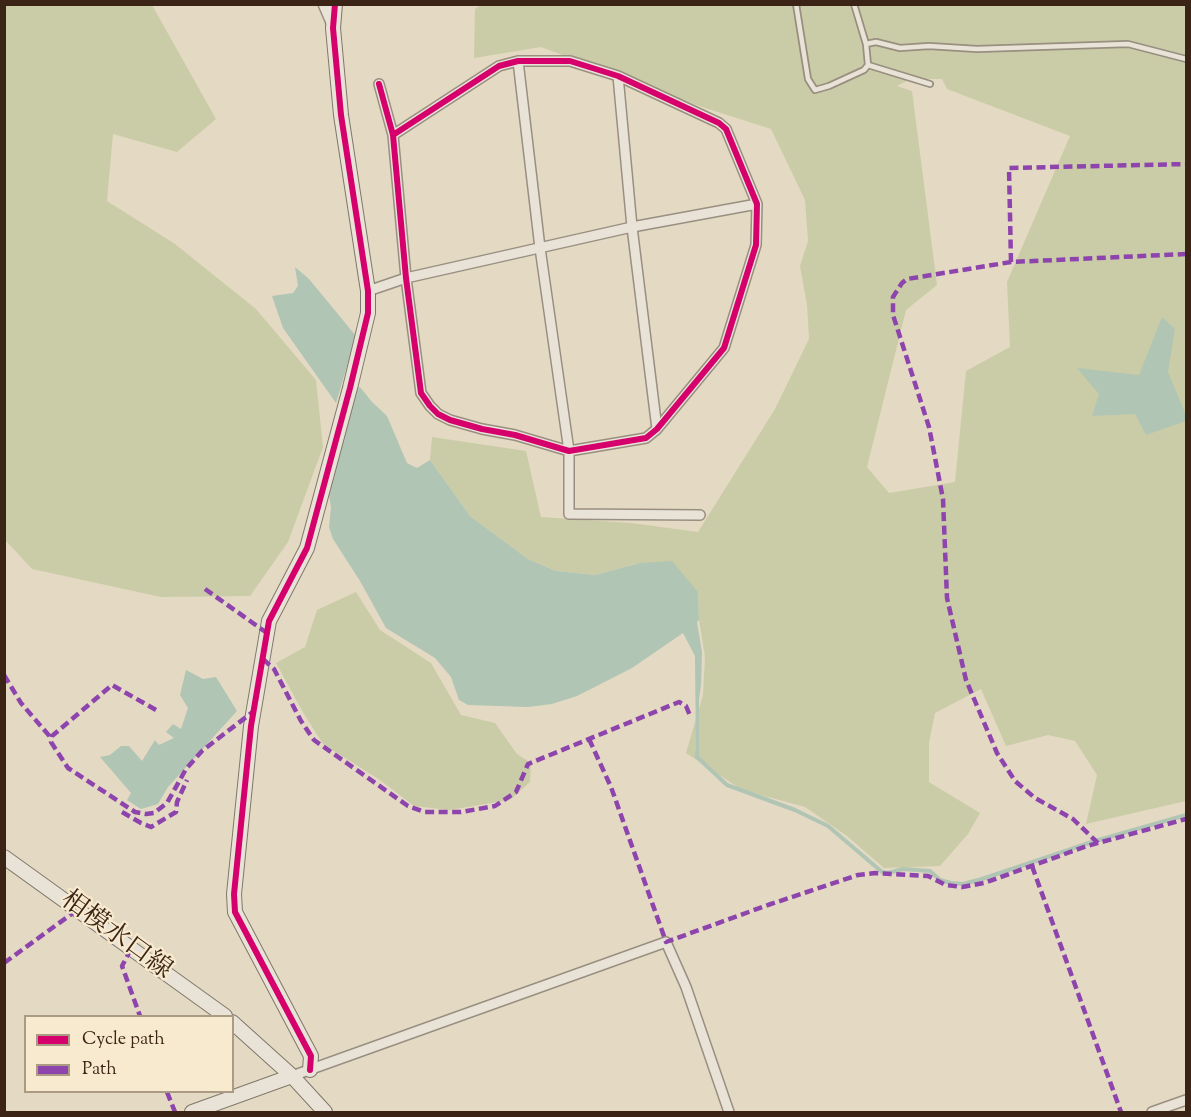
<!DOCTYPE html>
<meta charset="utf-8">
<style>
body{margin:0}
#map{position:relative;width:1191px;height:1117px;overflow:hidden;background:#e4d9c2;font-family:"Sorts Mill Goudy",serif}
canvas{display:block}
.frame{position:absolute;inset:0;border:6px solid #3b2416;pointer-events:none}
.legend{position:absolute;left:24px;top:1015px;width:210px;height:78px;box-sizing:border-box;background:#f7eace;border:2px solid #ac9b84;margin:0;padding:8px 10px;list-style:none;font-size:18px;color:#3b2416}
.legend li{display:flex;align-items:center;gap:12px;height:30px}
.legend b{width:30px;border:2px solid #ac9b84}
</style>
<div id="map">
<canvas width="1191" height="1117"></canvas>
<div class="frame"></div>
<ul class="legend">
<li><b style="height:8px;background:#d6006c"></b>Cycle path</li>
<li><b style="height:8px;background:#8e44ad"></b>Path</li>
</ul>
</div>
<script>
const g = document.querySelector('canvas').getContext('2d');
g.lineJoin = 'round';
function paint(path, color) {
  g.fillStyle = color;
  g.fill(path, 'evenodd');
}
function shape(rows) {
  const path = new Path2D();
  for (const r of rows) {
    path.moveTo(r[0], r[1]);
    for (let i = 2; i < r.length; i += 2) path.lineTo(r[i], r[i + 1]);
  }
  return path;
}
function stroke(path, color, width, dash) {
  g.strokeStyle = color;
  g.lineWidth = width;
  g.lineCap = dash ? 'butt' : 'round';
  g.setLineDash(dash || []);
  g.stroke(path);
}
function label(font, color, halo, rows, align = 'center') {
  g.font = font + ' "Sorts Mill Goudy","Noto Serif JP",serif';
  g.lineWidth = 4.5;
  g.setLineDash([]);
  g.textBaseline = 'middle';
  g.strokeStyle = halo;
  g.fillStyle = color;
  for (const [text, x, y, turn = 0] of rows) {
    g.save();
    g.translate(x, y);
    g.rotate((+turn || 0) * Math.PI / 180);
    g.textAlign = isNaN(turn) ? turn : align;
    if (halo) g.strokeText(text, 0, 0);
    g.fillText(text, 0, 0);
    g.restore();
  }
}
const green = shape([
 [5,4,152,5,216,119,177,152,113,134,107,201,175,244,256,309,316,380,323,447,288,542,250,596,161,597,32,569,5,540],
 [481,5,1186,5,1186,801,1086,824,1097,775,1075,741,1048,735,1006,746,981,689,935,713,929,743,929,782,980,813,968,834,940,866,884,868,847,836,805,807,742,790,686,753,703,695,705,657,699,620,698,592,640,563,595,575,556,571,528,559,470,516,430,460,432,437,526,451,541,517,631,523,698,532,775,409,809,339,807,305,800,266,808,241,805,200,771,129,699,106,541,47,474,58,475,9],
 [911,79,942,79,947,89,1070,136,1007,282,1010,347,966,371,955,482,889,493,867,467,906,310,937,285,912,91,897,86],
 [356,592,380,630,431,663,461,715,495,723,517,754,531,763,530,782,510,800,449,810,414,806,380,780,323,744,304,714,276,663,305,647,317,610]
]);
const water = shape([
 [295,267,309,279,356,336,336,403,283,328,272,296,293,293,298,286],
 [1162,317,1175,329,1168,372,1186,415,1186,421,1146,435,1135,414,1092,416,1099,394,1077,368,1139,375],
 [360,387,372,402,387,416,407,463,417,468,430,460,470,516,528,559,556,571,595,575,640,563,672,561,698,592,699,620,697,622,702,652,701,685,699,699,699,757,696,757,695,656,683,633,632,668,577,696,552,704,528,707,468,705,459,700,451,677,435,658,386,628,360,581,333,539,329,527,331,507,327,484,353,389],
 [186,670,203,679,216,677,237,711,168,787,158,804,141,809,127,800,131,793,100,757,110,755,121,746,129,746,142,761,155,740,159,745,174,738,166,732,173,724,181,729,188,708,180,695]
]);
const stream = shape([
 [697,753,697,757,727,785,795,810,828,826,882,872,888,873,903,869,930,871,940,880,951,883,963,884,982,879,1095,841,1186,815]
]);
const lane = shape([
 [796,4,808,79,815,90,829,86,864,70,868,65,866,44,876,42,900,48,929,46,977,49,1128,44,1186,59],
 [854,4,866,44],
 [868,65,930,84]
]);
const street = shape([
 [323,4,332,25],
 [518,61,540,248,569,451,569,514,700,515],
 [618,76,632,227,657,429],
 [379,84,393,135,406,278,421,393,430,406,438,414,450,420,482,429,515,435,569,451,646,438,657,429,724,348,756,245,757,204,726,129,719,123,618,76,570,61,518,61,499,66,393,135],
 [368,291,406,278,632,227,757,204],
 [292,1076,666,942,686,987,729,1112],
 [1152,1112,1186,1100]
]);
const secondary = shape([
 [4,857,225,1016],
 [232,1022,292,1076,325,1112],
 [310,1070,311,1056,235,912,234,894,251,726,269,621,307,548,350,388,368,313,368,291,341,115,333,28,335,4],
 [192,1112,292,1076]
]);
const quiet = shape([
 [1011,262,1009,168,1186,164],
 [205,589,267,633],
 [263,659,274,669,301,721,314,740,408,806,425,812,461,812,495,806,516,792,528,764,679,702,686,706,691,718],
 [4,675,21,703,52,739],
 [156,710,112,685,52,736,51,742,68,768,135,812,146,814,154,813,167,803,186,769,202,751,254,711],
 [589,739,611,787,666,942,768,905,858,875,875,873,928,876,946,885,962,887,984,883,1087,846,1186,819],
 [122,812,141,823,151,827,176,812,177,802,187,780],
 [1098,843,1073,819,1035,798,1015,781,997,753,966,680,947,598,943,499,929,427,893,315,893,297,902,283,907,279,1011,262,1186,254],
 [1032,866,1121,1112],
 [131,949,122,966,140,1016],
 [4,963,77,910],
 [167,1092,175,1112]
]);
const cycleway = shape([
 [379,84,393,135,406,278,421,393,430,406,438,414,450,420,482,429,515,435,569,451,646,438,657,429,724,348,756,245,757,204,726,129,719,123,618,76,570,61,518,61,499,66,393,135],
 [310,1070,311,1056,235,912,234,894,251,726,269,621,307,548,350,388,368,313,368,291,341,115,333,28,335,4]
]);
const streetNames = [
 ["相模水口線",115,937,36]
];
paint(green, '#cacca7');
paint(water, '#b1c5b5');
stroke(stream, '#b1c5b5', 4);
stroke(lane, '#998f81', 8);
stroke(street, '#998f81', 12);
stroke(secondary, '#80776a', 16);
stroke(lane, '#e9e3d7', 4.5);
stroke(street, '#e9e3d7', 9);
stroke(secondary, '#e9e3d7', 14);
stroke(quiet, '#8e44ad', 4.5, [9, 4.5]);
stroke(cycleway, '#d6006c', 6);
label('26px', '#3b2416', '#f7eace', streetNames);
</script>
